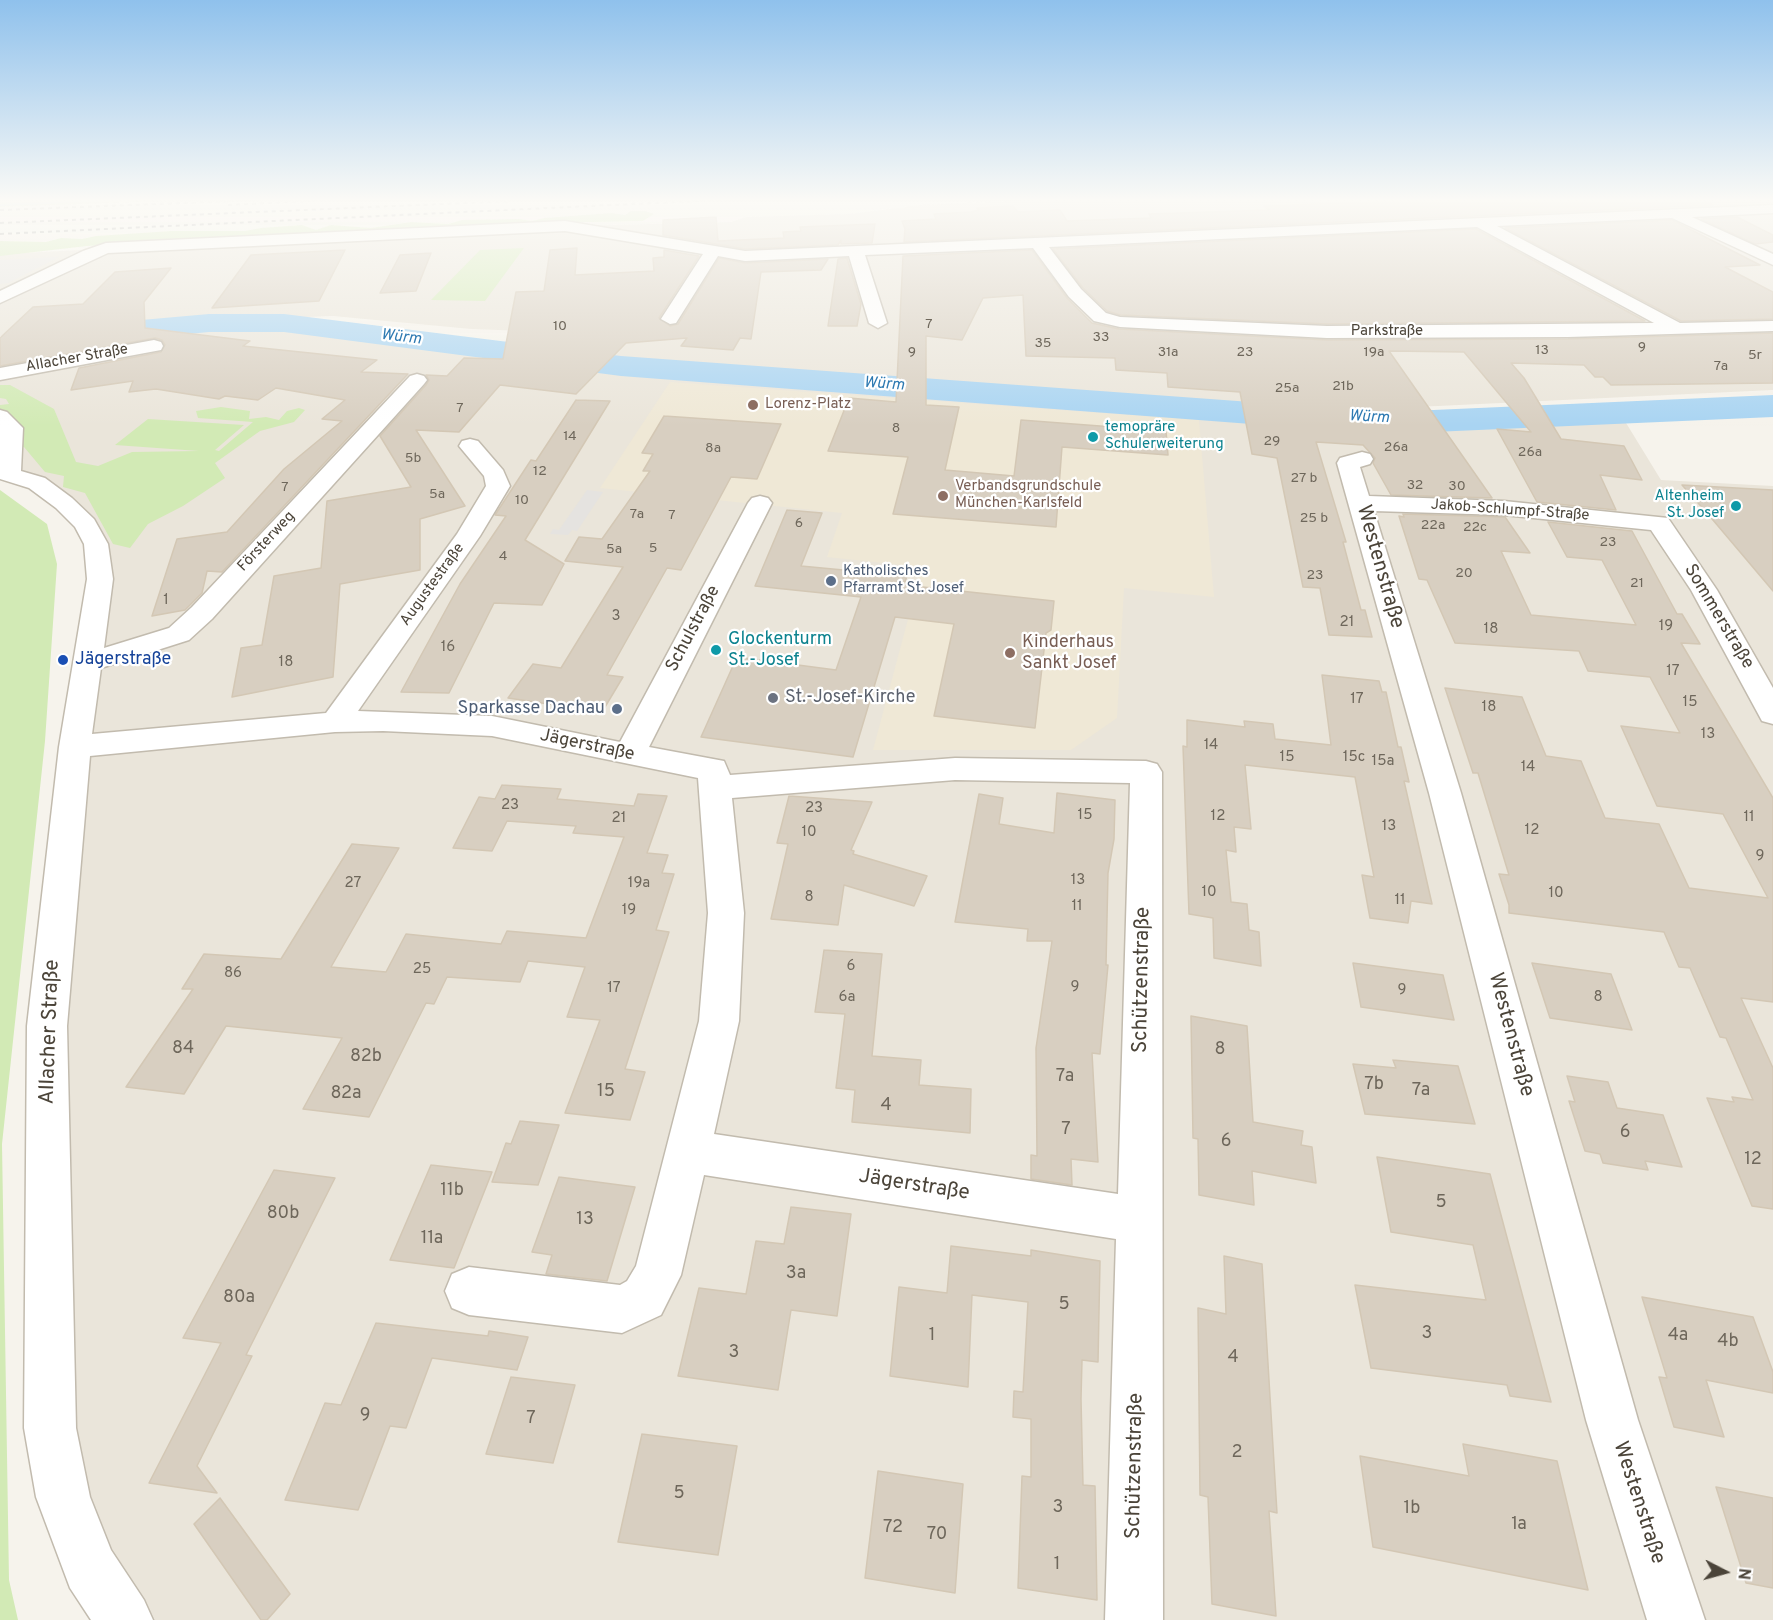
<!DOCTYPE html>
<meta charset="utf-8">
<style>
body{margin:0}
#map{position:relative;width:1773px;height:1620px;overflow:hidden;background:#f6f3ec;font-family:Overpass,sans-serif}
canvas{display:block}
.north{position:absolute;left:1695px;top:1542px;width:60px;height:60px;-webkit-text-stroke:4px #fff;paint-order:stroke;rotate:96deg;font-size:16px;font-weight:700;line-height:24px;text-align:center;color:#4b4439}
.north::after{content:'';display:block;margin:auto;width:21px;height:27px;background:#4b4439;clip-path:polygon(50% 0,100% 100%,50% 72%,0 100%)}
</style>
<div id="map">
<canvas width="1773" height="1620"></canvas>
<div class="north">N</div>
</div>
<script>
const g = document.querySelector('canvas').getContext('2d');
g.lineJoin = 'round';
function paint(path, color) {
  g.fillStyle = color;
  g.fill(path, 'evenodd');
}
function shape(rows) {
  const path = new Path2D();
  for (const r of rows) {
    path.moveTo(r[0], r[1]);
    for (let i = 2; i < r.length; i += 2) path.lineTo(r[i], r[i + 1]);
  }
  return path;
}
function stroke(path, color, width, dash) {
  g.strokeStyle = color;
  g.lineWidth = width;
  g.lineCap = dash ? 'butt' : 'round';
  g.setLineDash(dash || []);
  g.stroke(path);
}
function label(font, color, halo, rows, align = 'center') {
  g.font = font + ' Overpass,sans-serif';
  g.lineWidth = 4.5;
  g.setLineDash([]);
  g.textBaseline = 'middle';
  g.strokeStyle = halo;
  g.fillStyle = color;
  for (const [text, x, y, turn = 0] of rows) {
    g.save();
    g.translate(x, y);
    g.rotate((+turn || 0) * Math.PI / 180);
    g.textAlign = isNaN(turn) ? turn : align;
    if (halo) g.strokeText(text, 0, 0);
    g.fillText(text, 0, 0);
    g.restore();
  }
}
const residential = shape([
 [1057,199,1773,199,1773,390,1417,407,1349,414,1141,400,535,352,525,331,471,329,333,316,202,321,0,336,0,254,565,226,731,222,747,217,849,214,921,205],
 [207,325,271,325,634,372,1137,411,1363,425,1445,427,1623,418,1661,480,1773,486,1773,1620,124,1620,63,1497,47,1026,100,579,85,524,0,468,0,355,141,330]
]);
const education = shape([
 [670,382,1199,420,1214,597,1124,588,1117,718,1071,750,873,750,922,567,827,557,842,513,600,488]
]);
const green = shape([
 [117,199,208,199,0,207,0,201],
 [631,211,645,211,654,214,643,221,543,223,87,246,0,256,0,241,46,242,61,238,82,239,96,236,171,231,245,231,261,228,302,225,316,230,331,225,371,228,411,222,448,224,462,220,519,219,532,221,544,218,611,213,625,215],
 [524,248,485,301,431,300,480,250],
 [0,385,10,385,54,409,76,462,98,466,132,452,199,451,115,445,148,419,244,425,215,450,219,451,253,422,198,418,196,411,221,407,250,411,249,419,266,417,279,420,287,411,299,408,305,410,294,422,260,431,215,463,225,478,183,506,148,524,130,548,113,544,85,493,63,487,64,476,45,472,24,447,0,453,0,405,9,404,6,399,0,398],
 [0,490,47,524,57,564,45,741,2,1144,9,1580,18,1620,0,1620]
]);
const parking = shape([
 [59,257,8,283,0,284,0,260],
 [587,490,603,492,577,531,572,530,568,535,550,534,553,529,559,530]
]);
const stream = shape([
 [112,199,150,199,0,206,0,204,112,199]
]);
const river = shape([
 [209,314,284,314,621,356,1251,402,1433,410,1773,395,1773,417,1433,432,1251,424,621,376,284,332,209,332,125,340,85,345,0,363,0,343,85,325,209,314]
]);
const building = shape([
 [1458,199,1700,199,1713,205,904,242,905,229,902,221,936,219,934,214,971,212,979,210,977,208,1013,206,1018,212,1060,210,1067,221,1151,218,1149,214,1269,210,1264,206,1458,199],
 [716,217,718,241,784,238,783,232,801,231,800,227,875,224,872,243,841,244,841,240,838,245,745,249,663,235,663,220,716,217],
 [1737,217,1773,235,1773,242,1755,244,1701,219,1737,217],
 [1672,220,1760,265,1725,267,1773,292,1773,319,1681,321,1505,228,1672,220],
 [1476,229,1645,321,1327,324,1120,315,1107,311,1083,288,1053,249,1476,229],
 [577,248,575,275,654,271,653,258,664,257,664,250,699,256,659,318,670,326,678,324,719,258,745,263,828,259,821,270,761,272,751,339,740,338,733,350,681,346,687,338,626,343,576,394,500,385,459,432,416,430,465,506,420,519,420,570,340,584,333,677,232,697,241,648,262,645,274,576,321,568,327,501,411,487,380,436,426,385,429,380,426,375,447,376,464,358,503,359,516,292,544,291,550,250,577,248],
 [345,250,319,301,212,308,251,255,345,250],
 [1032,250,1067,298,1092,323,1119,329,1327,340,1568,339,1773,333,1773,383,1611,385,1603,377,1595,377,1584,365,1511,363,1524,378,1561,439,1624,446,1642,480,1600,475,1616,510,1537,502,1497,429,1531,432,1464,352,1389,351,1492,498,1391,495,1373,463,1375,458,1363,445,1316,442,1346,542,1343,542,1361,610,1365,610,1372,637,1329,635,1320,588,1303,587,1277,458,1252,454,1240,392,1168,387,1167,373,1116,370,1115,358,1026,356,1023,295,983,298,962,340,926,336,926,405,959,407,945,470,1014,476,1021,420,1166,431,1168,455,1062,447,1056,527,893,514,908,457,828,451,849,398,896,402,903,256,1032,250],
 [431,253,416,291,380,293,400,255,431,253],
 [847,258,861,304,857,326,828,326,838,259,847,258],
 [171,268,144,302,145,328,250,341,243,346,377,360,361,372,408,374,222,572,207,571,202,593,185,610,152,616,177,539,227,532,284,469,342,421,322,419,345,400,276,388,258,400,225,396,219,399,156,389,129,392,133,381,71,390,79,368,161,352,165,345,162,340,155,338,0,366,0,338,33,307,83,304,115,272,171,268],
 [576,400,610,401,525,540,564,564,542,605,494,603,449,693,401,692,460,584,506,516,495,515,531,460,536,461,576,400],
 [664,416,781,424,757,479,731,477,681,570,667,568,607,675,623,677,602,712,508,698,533,664,561,668,623,567,565,561,579,537,602,539,650,471,643,471,653,454,642,453,664,416],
 [1682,485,1773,490,1773,591,1707,513,1682,485],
 [787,510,822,513,801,566,907,576,904,585,1054,601,1051,630,1046,633,1035,728,934,716,954,624,895,617,853,757,701,737,737,657,836,670,861,597,755,586,787,510],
 [1403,514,1505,517,1530,553,1501,551,1531,615,1636,625,1602,560,1567,557,1548,522,1632,531,1677,614,1682,614,1700,644,1681,643,1773,798,1773,1002,1741,998,1773,1068,1773,1209,1752,1206,1707,1098,1734,1102,1732,1097,1753,1100,1726,1038,1720,1037,1690,968,1679,967,1664,932,1509,913,1509,905,1499,874,1509,875,1478,773,1473,773,1445,688,1522,697,1546,756,1581,761,1605,818,1659,824,1689,888,1768,898,1723,814,1657,806,1621,726,1680,733,1650,677,1588,671,1579,651,1455,643,1427,580,1419,579,1399,516,1404,517,1403,514],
 [1322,675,1379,681,1382,692,1386,692,1398,747,1401,747,1409,782,1404,781,1432,904,1411,901,1408,923,1370,918,1362,875,1374,877,1355,777,1245,765,1251,829,1234,827,1236,852,1226,850,1231,902,1247,904,1249,930,1259,932,1261,966,1214,958,1213,918,1189,914,1183,746,1187,747,1187,720,1245,727,1244,721,1273,724,1275,739,1331,745,1322,675],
 [502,785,561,789,557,799,634,806,638,794,667,796,647,853,668,855,662,873,674,874,656,930,669,932,625,1069,645,1072,630,1120,565,1113,600,1020,567,1017,585,967,528,961,520,982,447,977,434,1004,426,1003,369,1117,303,1109,342,1038,226,1026,184,1094,126,1087,193,989,182,989,204,954,281,959,352,844,399,848,331,967,386,972,406,934,501,944,507,931,586,938,624,837,573,833,576,826,507,821,492,851,453,848,479,797,495,799,502,785],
 [1057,793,1115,800,1114,839,1108,873,1106,965,1108,965,1100,1054,1092,1053,1098,1162,1071,1159,1072,1185,1031,1179,1031,1155,1037,1156,1036,1048,1052,941,1027,941,1028,929,955,922,979,794,1003,798,999,824,1054,833,1057,793],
 [789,796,872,802,851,850,854,851,853,854,927,876,914,906,844,885,838,925,771,919,788,844,777,843,789,796],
 [824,950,882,954,872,1056,921,1060,919,1085,971,1089,970,1133,852,1122,855,1090,836,1088,845,1014,815,1012,824,950],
 [1353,963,1443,975,1454,1020,1361,1007,1353,963],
 [1532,963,1611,974,1632,1030,1550,1018,1532,963],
 [1191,1016,1247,1026,1253,1122,1303,1131,1301,1145,1312,1147,1316,1183,1252,1171,1254,1205,1199,1195,1198,1139,1193,1138,1191,1016],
 [1393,1060,1458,1066,1475,1124,1365,1114,1353,1064,1396,1068,1393,1060],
 [1567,1076,1608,1082,1617,1108,1663,1115,1682,1167,1645,1161,1648,1170,1603,1163,1600,1154,1585,1151,1569,1101,1575,1102,1567,1076],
 [520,1121,559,1125,538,1185,492,1182,506,1143,511,1144,520,1121],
 [1377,1157,1490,1174,1551,1402,1510,1396,1507,1385,1371,1368,1355,1285,1486,1300,1473,1245,1391,1232,1377,1157],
 [431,1165,492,1172,454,1268,390,1260,431,1165],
 [274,1170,335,1178,246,1355,252,1356,197,1466,217,1493,149,1483,221,1343,183,1338,274,1170],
 [559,1177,635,1187,607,1281,546,1274,552,1255,532,1252,559,1177],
 [791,1207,851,1214,837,1316,791,1310,778,1390,678,1376,699,1288,746,1294,756,1241,784,1244,791,1207],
 [951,1246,1031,1256,1031,1250,1100,1261,1098,1362,1082,1360,1081,1399,1083,1485,1095,1486,1097,1600,1018,1588,1022,1476,1031,1477,1031,1419,1013,1417,1014,1391,1023,1392,1028,1302,972,1295,968,1387,890,1376,899,1287,947,1293,951,1246],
 [1224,1256,1262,1264,1277,1513,1269,1511,1276,1616,1212,1604,1208,1497,1200,1495,1198,1308,1226,1314,1224,1256],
 [1642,1297,1753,1317,1773,1372,1773,1393,1706,1380,1724,1437,1674,1427,1659,1377,1667,1378,1642,1297],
 [376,1323,488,1336,489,1331,528,1337,517,1370,432,1358,406,1428,390,1426,358,1510,285,1500,325,1403,341,1405,376,1323],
 [511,1377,575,1385,553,1463,486,1454,511,1377],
 [642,1434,737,1446,718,1555,618,1542,642,1434],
 [1463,1444,1557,1461,1588,1590,1373,1547,1360,1456,1469,1476,1463,1444],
 [878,1471,963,1484,955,1593,865,1578,878,1471],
 [1716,1487,1773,1498,1773,1588,1746,1583,1716,1487],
 [220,1498,290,1594,267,1620,261,1620,194,1524,220,1498]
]);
const minor = shape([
 [1773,205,1773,213,1692,217,1773,254,1773,265,1672,218,1497,226,1680,323,1773,321,1773,331,1568,337,1327,338,1120,327,1094,321,1069,297,1033,248,865,255,887,323,878,328,869,323,849,256,745,261,718,256,676,323,670,324,661,319,703,254,565,231,108,253,0,303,0,291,83,251,106,243,565,221,745,251,1773,205],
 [1477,227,1654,323,1327,326,1120,317,1106,313,1081,289,1049,247,1477,227],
 [154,340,161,342,163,346,161,350,0,380,0,368,154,340],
 [417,374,424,376,427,380,424,384,212,619,189,640,101,668,92,734,326,713,457,534,486,486,484,476,459,446,462,441,470,439,478,441,503,470,510,486,480,536,358,711,492,716,620,742,748,503,752,498,760,496,768,498,772,503,649,747,724,761,730,775,955,758,1146,761,1157,764,1162,772,1163,1620,1105,1620,1116,1239,704,1175,681,1275,661,1315,622,1333,469,1315,452,1308,445,1291,452,1274,469,1267,620,1285,627,1281,636,1266,699,1021,708,913,698,778,492,736,383,731,335,732,90,756,67,1026,76,1428,90,1497,111,1550,144,1600,153,1620,91,1620,70,1588,36,1497,24,1428,27,1026,59,747,87,579,84,544,75,527,56,508,29,488,0,479,0,410,7,412,23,428,21,471,45,478,72,498,94,519,108,544,113,579,104,648,169,628,192,607,410,376,417,374],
 [955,780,1130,783,1118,1194,714,1134,739,1021,744,913,732,798,955,780],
 [1362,452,1370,454,1373,459,1370,464,1360,467,1369,496,1504,501,1668,518,1717,590,1773,688,1773,724,1762,721,1691,590,1651,530,1504,515,1374,511,1461,793,1638,1420,1705,1620,1647,1620,1586,1420,1429,793,1337,463,1340,458,1362,452]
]);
const rail = shape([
 [228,205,342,199],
 [0,210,235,201],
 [0,223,512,201],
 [0,234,738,199]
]);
const markers = [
 [753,405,6,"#8d6e63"],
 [1093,437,6,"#0f9aa8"],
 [943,496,6,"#8d6e63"],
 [1736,506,6,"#0f9aa8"],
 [831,581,6,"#5c6f8a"],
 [716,650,6,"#0f9aa8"],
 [1010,653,6,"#8d6e63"],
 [63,660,6,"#1a4fb4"],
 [773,698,6,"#6b7280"],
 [617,709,6,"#5c6f8a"]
];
const farNumbernames = [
 ["7",929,325],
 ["10",560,327],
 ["33",1101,338],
 ["35",1043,344],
 ["9",1642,348],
 ["13",1542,351],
 ["9",912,353],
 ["31a",1168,353],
 ["23",1245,353],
 ["19a",1374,353],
 ["5r",1755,356],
 ["7a",1721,367],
 ["21b",1343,387],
 ["25a",1287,389],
 ["7",460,409],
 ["8",896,429],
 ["14",570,437],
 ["29",1272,442],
 ["26a",1396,448],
 ["8a",713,449],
 ["26a",1530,453],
 ["5b",413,459],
 ["12",540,472],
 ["27 b",1304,479],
 ["32",1415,486],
 ["30",1457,487],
 ["7",285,488],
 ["5a",437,495],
 ["10",522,501],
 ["7a",637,515],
 ["7",672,516],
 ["25 b",1314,519],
 ["6",799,524],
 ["22a",1433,526],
 ["22c",1475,528],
 ["23",1608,543],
 ["5",653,549],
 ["5a",614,550],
 ["4",503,557],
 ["20",1464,574],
 ["23",1315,576],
 ["21",1637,584]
];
const farStreetnames = [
 ["Parkstraße",1387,332],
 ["Allacher Straße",77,359,-10],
 ["Jakob-Schlumpf-Straße",1510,511,4],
 ["Försterweg",267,542,-47],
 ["Augustestraße",433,585,-54]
];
const farEducationnames = [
 ["Lorenz-Platz",765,405],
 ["Verbandsgrundschule",955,487],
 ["München-Karlsfeld",955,504]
];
const farCulturenames = [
 ["temopräre",1105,428],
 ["Schulerweiterung",1105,445],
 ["Altenheim",1724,497,"right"],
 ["St. Josef",1724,514,"right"]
];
const farServicenames = [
 ["Katholisches",843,572],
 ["Pfarramt St. Josef",843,589]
];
const numberNames = [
 ["1",166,601],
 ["3",616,617],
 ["21",1347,623],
 ["19",1666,627],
 ["18",1491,630],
 ["16",448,648],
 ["18",286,663],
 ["17",1673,672],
 ["17",1357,700],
 ["15",1690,703],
 ["18",1489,708],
 ["13",1708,735],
 ["14",1211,746],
 ["15",1287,758],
 ["15c",1354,758],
 ["15a",1383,762],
 ["14",1528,768],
 ["23",510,806],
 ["23",814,809],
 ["15",1085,816],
 ["12",1218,817],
 ["11",1749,818],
 ["21",619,819],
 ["13",1389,827],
 ["12",1532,831],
 ["10",809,833],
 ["9",1760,857],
 ["13",1078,881],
 ["27",353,884],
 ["19a",639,884],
 ["10",1209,893],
 ["10",1556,894],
 ["8",809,898],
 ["11",1400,901],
 ["11",1077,907],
 ["19",629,911],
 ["6",851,967],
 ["25",422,970],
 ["86",233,974],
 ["9",1075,988],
 ["17",614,989],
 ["9",1402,991],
 ["6a",847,998],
 ["8",1598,998]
];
const farWaternames = [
 ["Würm",401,338,7],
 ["Würm",884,385,4],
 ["Würm",1369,418,3]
];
const streetNames = [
 ["Sommerstraße",1718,617,59],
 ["Schulstraße",694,629,-62],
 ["Jägerstraße",587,746,12]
];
const cultureNames = [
 ["Glockenturm",728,640],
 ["St.-Josef",728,661]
];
const educationNames = [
 ["Kinderhaus",1022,643],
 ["Sankt Josef",1022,664]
];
const transitNames = [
 ["Jägerstraße",75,660]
];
const worshipNames = [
 ["St.-Josef-Kirche",785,698]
];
const serviceNames = [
 ["Sparkasse Dachau",605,709]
];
const nearNumbernames = [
 ["84",183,1049],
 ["8",1220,1050],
 ["82b",366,1057],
 ["7a",1065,1077],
 ["7b",1374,1085],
 ["7a",1421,1091],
 ["15",606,1092],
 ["82a",346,1094],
 ["4",886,1106],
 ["7",1066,1130],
 ["6",1625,1133],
 ["6",1226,1142],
 ["12",1753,1160],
 ["11b",452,1191],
 ["5",1441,1203],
 ["80b",283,1214],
 ["13",585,1220],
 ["11a",432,1239],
 ["3a",796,1274],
 ["80a",239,1298],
 ["5",1064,1305],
 ["3",1427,1334],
 ["1",932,1336],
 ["4a",1678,1336],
 ["4b",1728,1342],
 ["3",734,1353],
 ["4",1233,1358],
 ["9",365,1416],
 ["7",531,1419],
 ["2",1237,1453],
 ["5",679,1494],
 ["3",1058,1508],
 ["1b",1412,1509],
 ["1a",1519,1525],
 ["72",893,1528],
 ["70",937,1535],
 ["1",1057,1565]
];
const nearStreetnames = [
 ["Westenstraße",1379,567,74],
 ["Schützenstraße",1143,980,-89],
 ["Allacher Straße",51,1032,-88],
 ["Westenstraße",1510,1035,75],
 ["Jägerstraße",914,1186,9],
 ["Schützenstraße",1136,1466,-89],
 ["Westenstraße",1638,1503,72]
];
paint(residential, '#eae5da');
paint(education, '#efe8d6');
paint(green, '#d2eab5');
paint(parking, '#e5e3e0');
paint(stream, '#a9d4f2');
paint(river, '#a9d4f2');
paint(building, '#d8cfc1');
stroke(building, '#d3c7b4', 1.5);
stroke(minor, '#c2bbae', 3);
paint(minor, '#fff');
stroke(rail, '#9a9a9a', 2, [4, 4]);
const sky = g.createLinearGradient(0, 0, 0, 426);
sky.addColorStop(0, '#8fc1ec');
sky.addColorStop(0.47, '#fbfaf6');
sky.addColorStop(1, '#fbfaf600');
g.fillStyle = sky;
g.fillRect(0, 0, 1773, 426);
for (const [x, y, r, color] of markers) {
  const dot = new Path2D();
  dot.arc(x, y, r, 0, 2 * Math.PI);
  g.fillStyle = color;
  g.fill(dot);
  stroke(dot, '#fff', 2);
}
label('14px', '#6e675b', null, farNumbernames);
label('15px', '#4b4439', '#fff', farStreetnames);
label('15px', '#785e54', '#fff', farEducationnames, 'left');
label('15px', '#0d838f', '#fff', farCulturenames, 'left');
label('15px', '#4e5e75', '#fff', farServicenames, 'left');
label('15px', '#6e675b', null, numberNames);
label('italic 16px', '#2e7ab2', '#fff', farWaternames);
label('18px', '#4b4439', '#fff', streetNames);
label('18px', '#0d838f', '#fff', cultureNames, 'left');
label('18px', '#785e54', '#fff', educationNames, 'left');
label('18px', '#164399', '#fff', transitNames, 'left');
label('18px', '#5b616d', '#fff', worshipNames, 'left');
label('18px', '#4e5e75', '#fff', serviceNames, 'right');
label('18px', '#6e675b', null, nearNumbernames);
label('21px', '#4b4439', '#fff', nearStreetnames);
</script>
